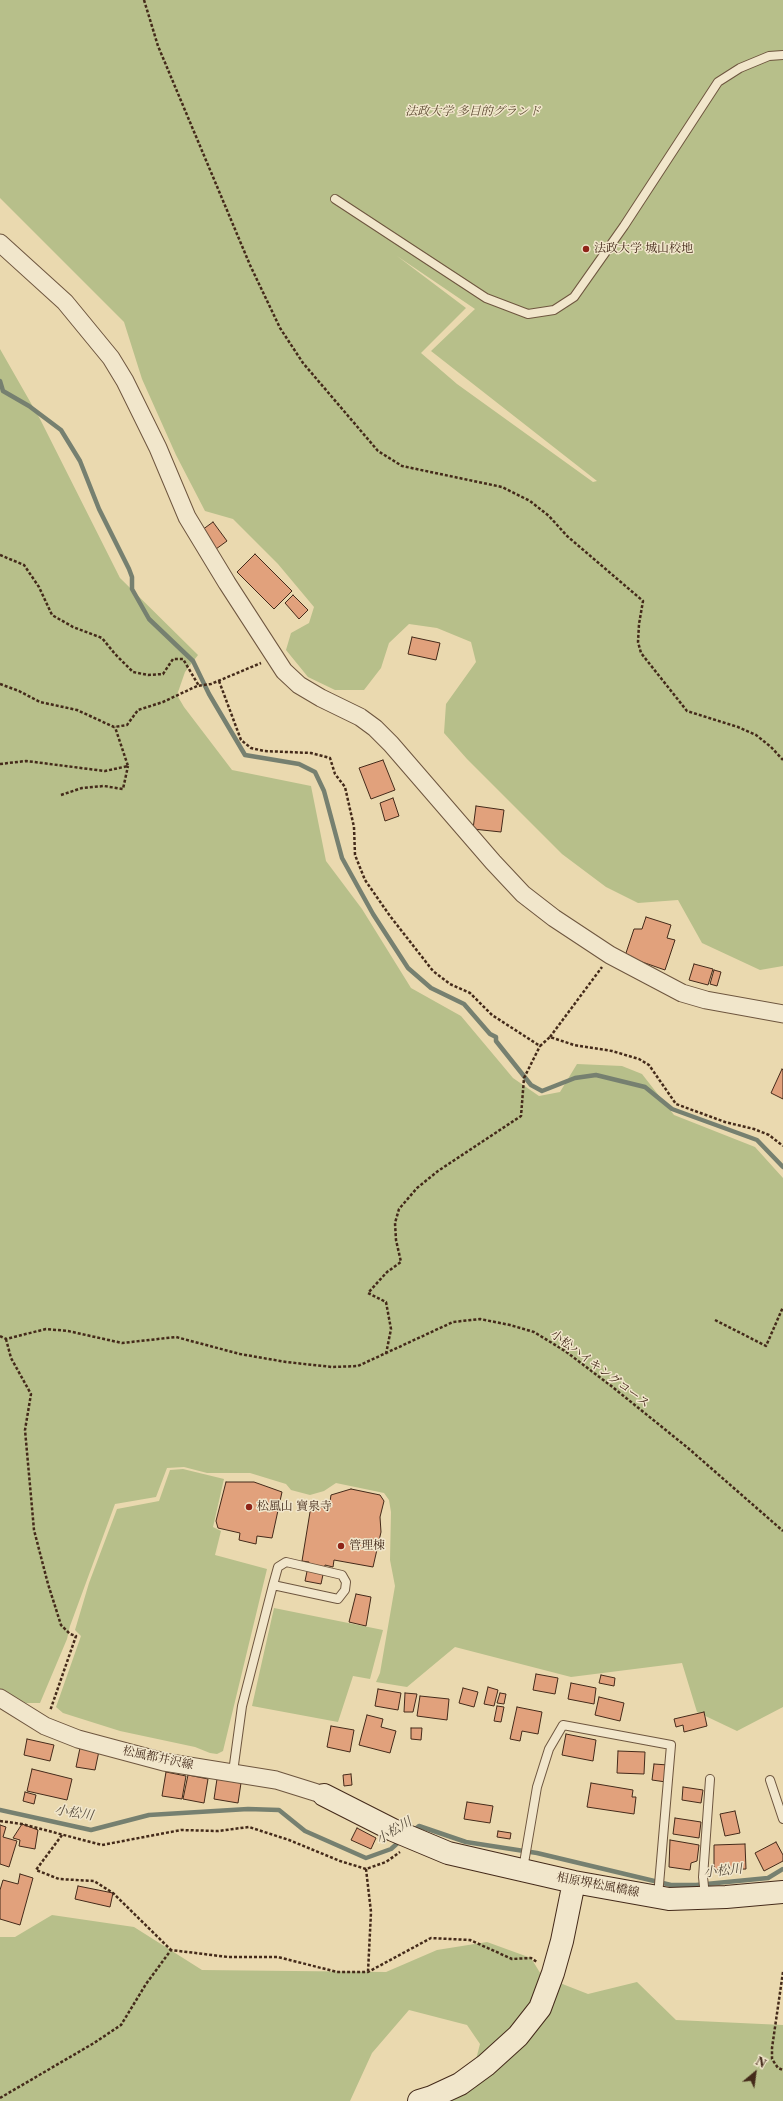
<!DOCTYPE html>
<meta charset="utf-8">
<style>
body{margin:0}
#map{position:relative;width:783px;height:2101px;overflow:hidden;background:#ead9af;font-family:"Libre Caslon Text",serif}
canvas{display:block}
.north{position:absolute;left:735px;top:2053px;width:40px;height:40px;-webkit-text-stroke:3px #f1e6cb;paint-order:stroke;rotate:29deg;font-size:11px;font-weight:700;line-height:16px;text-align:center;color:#442a1a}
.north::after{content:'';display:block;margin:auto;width:14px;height:18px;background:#442a1a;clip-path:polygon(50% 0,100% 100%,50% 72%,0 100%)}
</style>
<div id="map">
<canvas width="783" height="2101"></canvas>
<div class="north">N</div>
</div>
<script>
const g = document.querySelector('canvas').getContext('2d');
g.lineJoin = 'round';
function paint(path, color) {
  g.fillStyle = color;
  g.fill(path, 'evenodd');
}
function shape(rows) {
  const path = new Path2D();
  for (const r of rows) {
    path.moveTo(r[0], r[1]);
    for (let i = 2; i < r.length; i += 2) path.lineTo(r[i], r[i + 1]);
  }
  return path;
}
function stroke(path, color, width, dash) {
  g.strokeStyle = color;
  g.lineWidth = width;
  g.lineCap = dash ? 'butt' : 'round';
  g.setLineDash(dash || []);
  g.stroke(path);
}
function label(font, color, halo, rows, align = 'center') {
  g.font = font + ' "Libre Caslon Text","Noto Serif JP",serif';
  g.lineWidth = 3;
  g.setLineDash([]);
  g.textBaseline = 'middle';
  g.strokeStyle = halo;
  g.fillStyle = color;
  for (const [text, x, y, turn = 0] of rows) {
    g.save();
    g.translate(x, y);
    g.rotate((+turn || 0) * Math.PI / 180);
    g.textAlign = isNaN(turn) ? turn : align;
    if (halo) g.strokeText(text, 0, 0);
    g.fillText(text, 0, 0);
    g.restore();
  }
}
const green = shape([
 [0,0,783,0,783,966,760,970,702,943,678,900,638,903,606,887,562,854,467,759,444,733,446,704,476,662,471,642,437,628,409,624,389,643,381,668,364,690,335,690,308,677,286,650,291,633,309,623,314,607,278,564,233,519,205,511,176,455,142,379,124,322,0,198],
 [397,256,475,309,431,351,597,481,593,482,457,384,421,353,466,308],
 [0,349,40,419,120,578,198,655,185,672,177,695,184,707,232,770,311,786,326,861,362,909,411,988,461,1016,513,1078,539,1096,560,1092,577,1064,622,1066,642,1074,674,1115,755,1147,783,1178,783,1707,737,1731,697,1712,682,1663,571,1677,455,1647,407,1687,376,1682,380,1673,395,1586,390,1560,391,1512,389,1500,384,1493,336,1483,324,1491,310,1495,291,1490,286,1484,250,1473,207,1473,184,1467,167,1468,156,1497,115,1504,70,1626,67,1639,40,1703,26,1703,0,1689],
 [183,1469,224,1479,213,1527,221,1531,215,1555,267,1569,223,1751,217,1754,210,1753,195,1747,120,1731,63,1713,56,1707,81,1636,75,1630,89,1583,117,1509,159,1501,170,1470],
 [274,1608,383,1630,370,1679,353,1676,338,1722,252,1706],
 [52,1915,134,1927,202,1970,386,1972,437,1950,487,1942,531,1958,542,1976,588,1994,637,1982,676,2020,783,2025,783,2101,447,2101,473,2071,480,2044,467,2025,409,2010,372,2053,350,2101,0,2101,0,1937,15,1937]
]);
const stream = shape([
 [0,381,3,391,29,406,61,430,80,461,99,509,129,569,132,577,132,589,149,619,193,661,209,694,245,755,299,764,315,772,324,791,342,858,373,914,408,968,431,988,464,1004,490,1034,496,1037,496,1041,531,1085,542,1091,575,1078,596,1075,645,1087,672,1109,757,1140,783,1167],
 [0,1810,91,1830,149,1815,248,1809,279,1810,305,1831,366,1858,391,1849,400,1841],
 [413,1831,419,1826,466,1842,537,1853,671,1885,696,1885,768,1878,783,1869]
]);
const building = shape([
 [213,522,227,541,216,549,202,530,213,522],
 [255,554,292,591,274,609,237,572,255,554],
 [293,595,308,610,299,619,285,603,293,595],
 [412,637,440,643,436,660,408,654,412,637],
 [383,760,395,790,371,799,359,768,383,760],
 [393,798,399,816,385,821,380,803,393,798],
 [476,806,504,810,501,832,473,829,476,806],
 [646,917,671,925,667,938,675,940,665,970,625,956,634,929,642,929,646,917],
 [694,964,713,969,708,985,689,980,694,964],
 [714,970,721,972,717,986,710,984,714,970],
 [782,1069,783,1070,783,1099,771,1093,782,1069],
 [226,1482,254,1482,282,1492,272,1538,257,1536,256,1544,239,1540,240,1533,218,1528,216,1521,226,1482],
 [351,1489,380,1495,384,1501,380,1517,381,1532,373,1567,334,1560,333,1567,325,1565,321,1584,305,1581,309,1562,302,1561,311,1506,329,1508,331,1495,351,1489],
 [356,1594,371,1597,366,1626,349,1622,356,1594],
 [536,1674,558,1678,555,1694,533,1690,536,1674],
 [601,1675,615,1678,614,1686,599,1683,601,1675],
 [571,1683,596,1688,594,1704,568,1699,571,1683],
 [488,1687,498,1690,494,1706,484,1704,488,1687],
 [463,1688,478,1692,474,1707,459,1703,463,1688],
 [378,1689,401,1693,398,1710,375,1706,378,1689],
 [405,1693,417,1694,413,1712,404,1712,405,1693],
 [500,1693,506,1694,504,1704,497,1703,500,1693],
 [420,1696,449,1699,447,1720,417,1716,420,1696],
 [599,1697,624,1703,620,1721,595,1715,599,1697],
 [497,1706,504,1707,501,1722,494,1721,497,1706],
 [517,1707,542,1712,538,1734,522,1731,520,1741,510,1739,517,1707],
 [704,1712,707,1726,684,1732,683,1725,676,1727,674,1719,704,1712],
 [367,1715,383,1719,381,1727,396,1731,390,1753,359,1745,367,1715],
 [331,1726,354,1730,350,1752,327,1747,331,1726],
 [411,1728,422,1728,421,1740,411,1739,411,1728],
 [566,1734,596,1740,593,1761,562,1755,566,1734],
 [27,1739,54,1745,50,1761,24,1755,27,1739],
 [80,1748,99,1751,95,1770,76,1767,80,1748],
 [618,1751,645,1752,644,1774,617,1773,618,1751],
 [654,1764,668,1765,666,1782,652,1780,654,1764],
 [32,1769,72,1779,67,1800,27,1791,32,1769],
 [166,1772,186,1776,182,1799,162,1796,166,1772],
 [351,1774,352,1785,344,1786,343,1775,351,1774],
 [188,1775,208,1779,204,1803,183,1799,188,1775],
 [217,1779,241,1783,238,1803,214,1799,217,1779],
 [591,1783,633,1790,632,1797,636,1797,634,1814,587,1807,591,1783],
 [683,1787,703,1790,701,1803,682,1800,683,1787],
 [25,1792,36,1795,34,1804,23,1801,25,1792],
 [467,1802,493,1806,490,1823,464,1819,467,1802],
 [735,1811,740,1833,725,1836,720,1814,735,1811],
 [675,1818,701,1822,699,1838,673,1834,675,1818],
 [22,1824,38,1830,35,1849,19,1846,20,1840,13,1838,22,1824],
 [0,1825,6,1827,3,1837,17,1841,9,1867,0,1864,0,1825],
 [357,1828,376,1838,371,1849,351,1840,357,1828],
 [498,1831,511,1833,510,1839,497,1837,498,1831],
 [670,1840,699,1845,697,1861,691,1863,690,1870,669,1867,670,1840],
 [776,1842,783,1855,783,1861,764,1871,755,1853,776,1842],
 [745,1844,746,1869,714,1870,714,1845,745,1844],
 [20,1874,33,1878,20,1925,0,1919,0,1890,3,1880,18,1884,20,1874],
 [78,1886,113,1893,110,1907,75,1899,78,1886]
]);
const path = shape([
 [144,0,158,46,250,265,280,328,303,363,378,451,402,466,502,487,530,501,549,516,567,536,643,601,639,624,638,642,641,653,687,711,738,727,756,735,771,747,783,760],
 [0,555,24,565,39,587,52,615,73,627,102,638,115,654,133,672,148,675,163,674,173,659,183,659,199,686],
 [219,681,241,740,251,748,264,751,311,753,330,758,335,774,345,787,354,827,355,855,365,880,390,916,433,971,450,984,470,993,492,1015,540,1046,550,1037,574,1045,612,1051,639,1059,649,1065,676,1104,725,1122,754,1129,769,1135,783,1146],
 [0,684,19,691,40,702,77,710,114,727,127,725,138,710,163,702,197,686,211,684,261,663],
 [0,764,26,761,105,771,128,766,115,727],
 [61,795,82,788,104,786,123,789,128,766],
 [550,1037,602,967],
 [715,1320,766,1346,783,1307],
 [0,1336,6,1339,46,1329,68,1331,122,1343,176,1337,240,1354,286,1362,332,1367,358,1366,453,1322,480,1319,510,1325,534,1332,565,1351,610,1385,688,1448,783,1531],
 [6,1339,11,1358,31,1394,25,1430,34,1530,48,1584,61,1625,70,1634,76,1636,50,1711],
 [386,1354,391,1329,386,1302,368,1293,387,1272,401,1262,396,1240,395,1223,399,1209,417,1188,438,1171,521,1116,524,1078,540,1046],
 [0,1821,22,1824,102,1845,181,1830,218,1831,249,1827,289,1840,340,1861,366,1869,386,1862,400,1852],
 [62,1835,36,1870,59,1879,94,1881,113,1893,171,1950],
 [366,1869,371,1912,368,1972],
 [783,1972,772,2048,772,2059,778,2068,783,2070],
 [0,2098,94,2043,121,2025,146,1984,171,1950,228,1957,278,1957,337,1972,368,1972,431,1938,470,1940,512,1959,531,1958,537,1962]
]);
const lane = shape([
 [335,199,486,298,528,314,554,310,574,297,624,226,718,82,740,68,769,56,783,55],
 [233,1772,242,1706,273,1585,278,1567,286,1562,342,1575,346,1582,345,1590,338,1599,273,1585],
 [770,1780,783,1819],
 [523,1869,537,1787,549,1749,563,1725,671,1745,658,1896],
 [705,1896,703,1877,710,1779]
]);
const street = shape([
 [0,243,65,302,111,358,125,381,158,448,187,517,227,583,284,671,299,685,321,698,360,717,375,728,391,744,493,862,523,894,554,918,610,955,682,993,706,1000,783,1014],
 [0,1698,45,1726,78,1739,164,1762,276,1780,324,1795]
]);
const secondary = shape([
 [324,1795,393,1830,448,1853,574,1882,669,1899,726,1897,783,1892],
 [419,2101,432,2097,460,2084,486,2065,518,2036,540,2008,553,1973,562,1941,574,1882]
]);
const markers = [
 [586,249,4,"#8f2418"],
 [249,1507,4,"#8f2418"],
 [341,1546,4,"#8f2418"]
];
const parkNames = [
 ["法政大学 多目的グランド",473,112]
];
const poiNames = [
 ["法政大学 城山校地",594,249],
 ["松風山 寶泉寺",257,1507],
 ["管理棟",349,1546]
];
const streetNames = [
 ["小松ハイキングコース",600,1369,37],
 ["松風都井沢線",158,1758,12],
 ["相原堺松風橋線",598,1885,11]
];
const waterNames = [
 ["小松川",74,1813,9],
 ["小松川",394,1831,-31],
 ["小松川",723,1871,-6]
];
paint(green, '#b7bf8a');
stroke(stream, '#768070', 4.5);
paint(building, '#e1a17c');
stroke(building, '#442a1a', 1);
stroke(lane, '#6e563f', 10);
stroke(street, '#6e563f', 19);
stroke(secondary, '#442a1a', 24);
stroke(path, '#442a1a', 2.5, [3, 2]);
stroke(lane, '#f1e6cb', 8);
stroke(street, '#f1e6cb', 17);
stroke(secondary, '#f1e6cb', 22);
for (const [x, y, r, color] of markers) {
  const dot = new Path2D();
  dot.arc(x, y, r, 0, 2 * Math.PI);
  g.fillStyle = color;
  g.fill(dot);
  stroke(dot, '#f1e6cb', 1.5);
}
label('italic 12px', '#5b4830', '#f1e6cb', parkNames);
label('12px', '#442a1a', '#f1e6cb', poiNames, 'left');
label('12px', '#442a1a', '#f1e6cb', streetNames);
label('italic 13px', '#594e3e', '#f1e6cb', waterNames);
</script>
